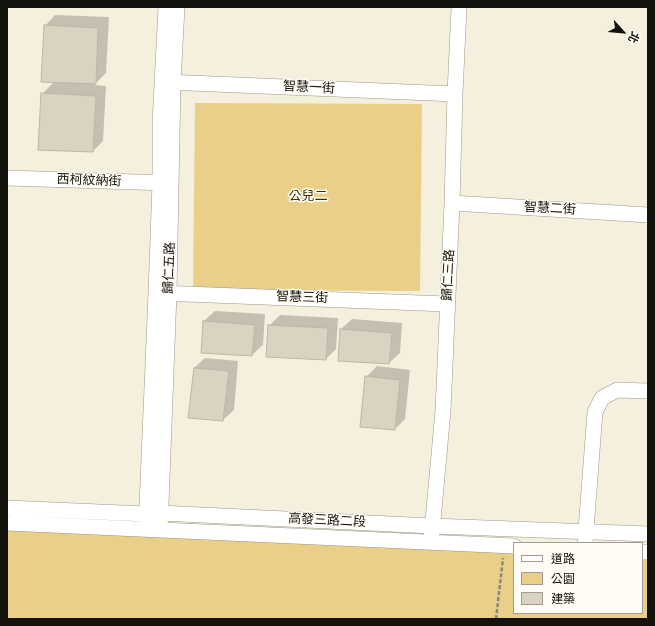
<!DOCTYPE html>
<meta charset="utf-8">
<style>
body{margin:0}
#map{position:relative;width:655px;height:626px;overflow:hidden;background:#f5efdd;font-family:Poppins,"Noto Sans TC",sans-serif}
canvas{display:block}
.frame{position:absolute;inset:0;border:8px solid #14120c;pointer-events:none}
.legend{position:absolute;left:513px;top:542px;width:130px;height:72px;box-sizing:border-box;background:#fffcf5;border:1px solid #a19e98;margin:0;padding:5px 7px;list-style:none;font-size:12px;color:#14120c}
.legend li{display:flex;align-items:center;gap:8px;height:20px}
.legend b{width:20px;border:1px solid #a19e98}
.north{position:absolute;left:603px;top:12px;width:40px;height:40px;-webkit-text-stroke:3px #fffcf5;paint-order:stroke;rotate:117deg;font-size:11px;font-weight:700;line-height:16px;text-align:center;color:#14120c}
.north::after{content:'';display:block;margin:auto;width:14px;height:18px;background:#14120c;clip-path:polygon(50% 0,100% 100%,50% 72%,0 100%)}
</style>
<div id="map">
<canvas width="655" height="626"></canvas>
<div class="frame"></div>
<ul class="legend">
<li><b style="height:5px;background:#fff"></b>道路</li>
<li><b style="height:11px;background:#eacf89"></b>公園</li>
<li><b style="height:11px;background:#dad3c2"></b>建築</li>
</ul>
<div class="north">北</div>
</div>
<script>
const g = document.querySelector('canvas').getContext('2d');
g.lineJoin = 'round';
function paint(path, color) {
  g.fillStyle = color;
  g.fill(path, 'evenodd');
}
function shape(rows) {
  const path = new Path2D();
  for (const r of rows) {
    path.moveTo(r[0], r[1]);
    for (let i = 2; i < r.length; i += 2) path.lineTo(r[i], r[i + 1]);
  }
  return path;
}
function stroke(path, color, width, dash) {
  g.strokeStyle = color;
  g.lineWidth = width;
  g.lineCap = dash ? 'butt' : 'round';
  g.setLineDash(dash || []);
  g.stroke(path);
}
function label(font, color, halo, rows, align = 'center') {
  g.font = font + ' Poppins,"Noto Sans TC",sans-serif';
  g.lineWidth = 3;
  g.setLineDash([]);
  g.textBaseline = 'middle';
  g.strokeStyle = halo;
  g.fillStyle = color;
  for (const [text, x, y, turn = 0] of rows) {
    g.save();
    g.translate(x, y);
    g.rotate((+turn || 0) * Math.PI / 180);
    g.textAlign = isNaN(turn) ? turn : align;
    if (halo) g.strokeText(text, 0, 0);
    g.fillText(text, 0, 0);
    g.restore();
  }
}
const green = shape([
 [195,103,422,104,420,291,193,290],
 [7,523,514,546,514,613,642,613,642,552,648,552,648,619,7,619]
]);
const shadow = shape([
 [55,15,109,17,106,73,94,85,106,86,103,141,93,151,42,94,54,82,45,26],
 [215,311,265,314,263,345,252,355,202,352,204,321],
 [280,315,338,318,336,349,326,359,269,326],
 [352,319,402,323,400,353,389,363,339,360,341,329],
 [205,358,238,361,234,410,223,420,189,417,194,368],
 [377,366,410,370,405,419,395,429,366,377]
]);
const building = shape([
 [44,25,98,28,96,84,41,82,44,25],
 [41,93,96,96,93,152,38,150,41,93],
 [203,321,255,325,252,356,201,353,203,321],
 [268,325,328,328,326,360,266,357,268,325],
 [340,329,392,333,389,364,338,361,340,329],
 [194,368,229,371,223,421,188,418,194,368],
 [365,376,400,380,395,430,360,427,365,376]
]);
const path = shape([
 [496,619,503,558]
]);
const minor = shape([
 [165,82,455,94],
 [7,178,169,183],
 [452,203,648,215],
 [159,293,447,304],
 [7,508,146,514,160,513,432,526,648,534],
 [7,523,514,546],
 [146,529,156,293,160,183,160,124,166,7],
 [160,530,169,293,173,82,177,7],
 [431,542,443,411,452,203,455,94,459,7],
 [585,543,595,412,602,398,617,390,648,391],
 [642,552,648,552]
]);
const streetNames = [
 ["智慧一街",309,88,3],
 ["西柯紋納街",89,181,2],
 ["智慧二街",550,209,3],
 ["歸仁五路",170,268,-88],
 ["歸仁三路",449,275,-87],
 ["智慧三街",302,298,2],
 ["高發三路二段",327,521,3]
];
const parkNames = [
 ["公兒二",308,197]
];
paint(green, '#eacf89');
paint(shadow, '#0003');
paint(building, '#dad3c2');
stroke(building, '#bdb6a6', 1);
stroke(minor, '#9d9787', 16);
stroke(path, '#8a867a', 2.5, [4, 2]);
stroke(minor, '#fff', 15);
label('13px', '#14120c', '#fffcf5', streetNames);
label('13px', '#3d2f01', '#fffcf5', parkNames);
</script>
